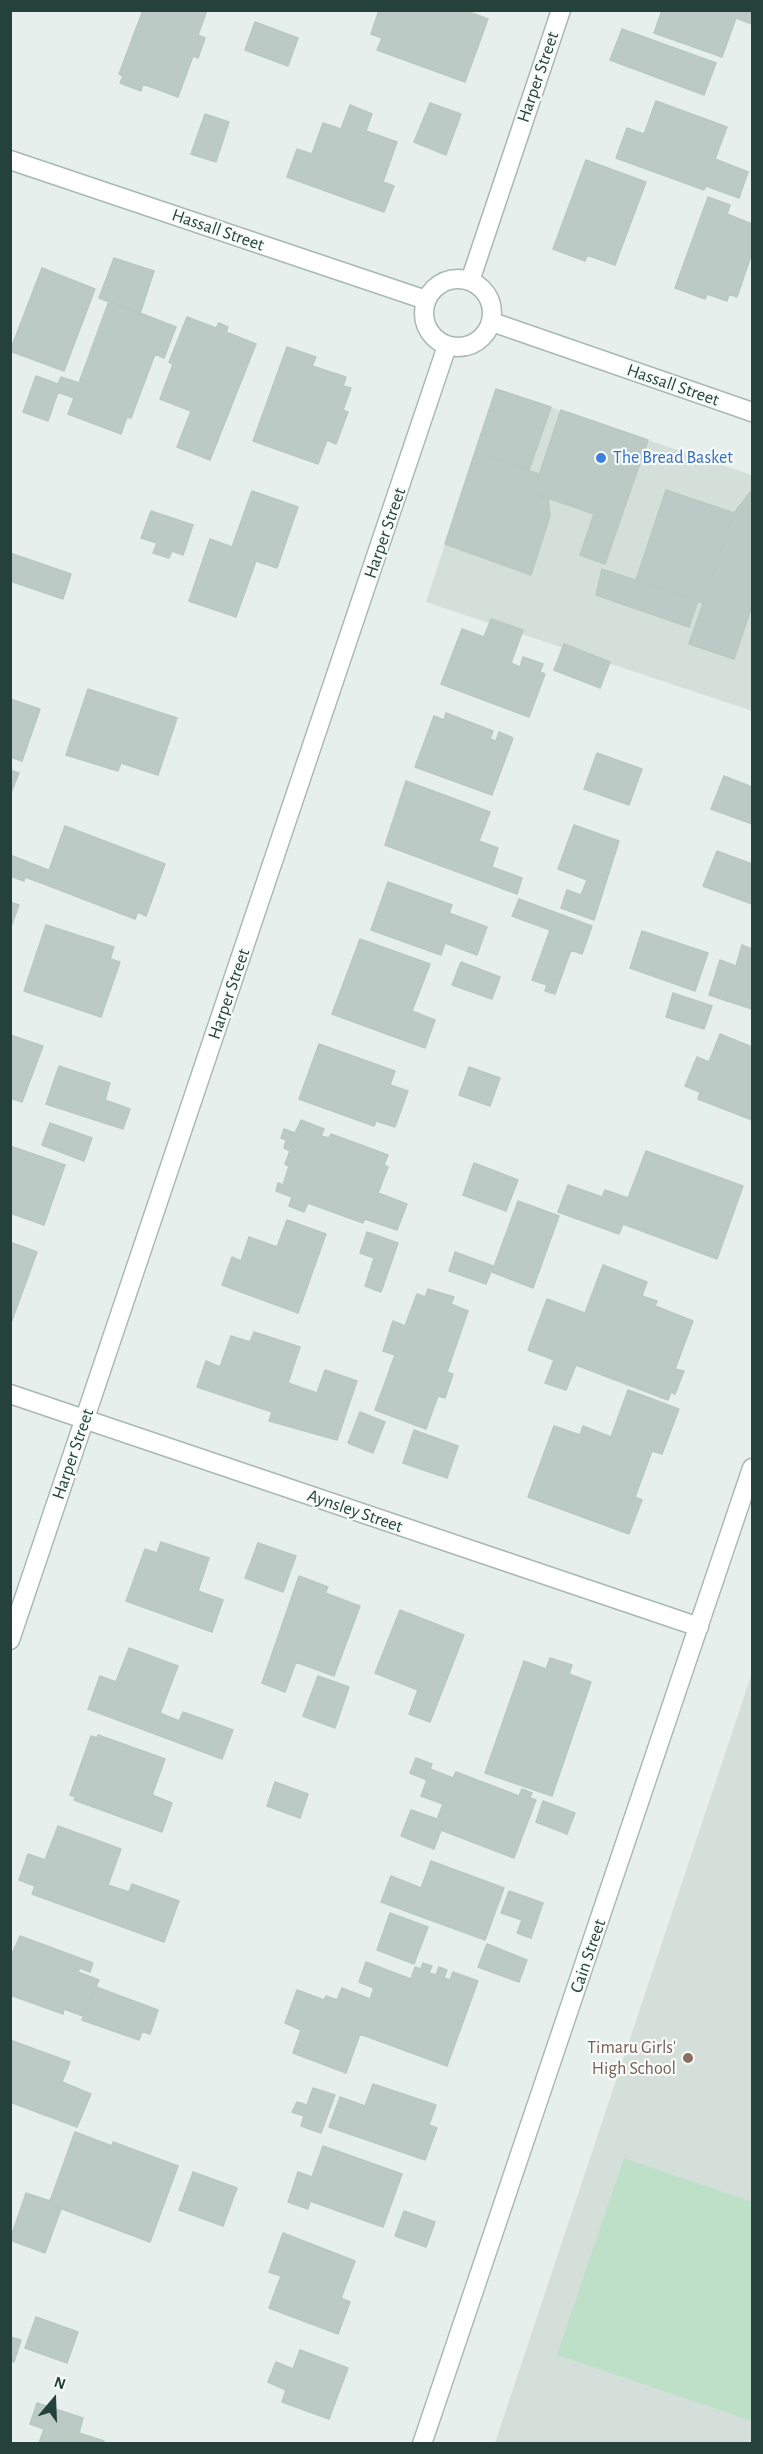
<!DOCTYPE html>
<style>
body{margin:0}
#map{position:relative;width:763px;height:2454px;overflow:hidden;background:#e6efeb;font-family:"Alegreya Sans",sans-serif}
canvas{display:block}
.frame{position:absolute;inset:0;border:12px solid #24423a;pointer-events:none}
.north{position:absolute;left:24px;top:2370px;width:60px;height:60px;-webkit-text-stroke:4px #f7fbf9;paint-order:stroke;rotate:19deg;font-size:16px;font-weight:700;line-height:24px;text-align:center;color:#24423a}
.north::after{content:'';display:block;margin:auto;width:21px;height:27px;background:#24423a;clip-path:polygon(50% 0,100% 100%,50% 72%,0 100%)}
</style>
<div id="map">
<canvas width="763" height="2454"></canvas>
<div class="frame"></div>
<div class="north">N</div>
</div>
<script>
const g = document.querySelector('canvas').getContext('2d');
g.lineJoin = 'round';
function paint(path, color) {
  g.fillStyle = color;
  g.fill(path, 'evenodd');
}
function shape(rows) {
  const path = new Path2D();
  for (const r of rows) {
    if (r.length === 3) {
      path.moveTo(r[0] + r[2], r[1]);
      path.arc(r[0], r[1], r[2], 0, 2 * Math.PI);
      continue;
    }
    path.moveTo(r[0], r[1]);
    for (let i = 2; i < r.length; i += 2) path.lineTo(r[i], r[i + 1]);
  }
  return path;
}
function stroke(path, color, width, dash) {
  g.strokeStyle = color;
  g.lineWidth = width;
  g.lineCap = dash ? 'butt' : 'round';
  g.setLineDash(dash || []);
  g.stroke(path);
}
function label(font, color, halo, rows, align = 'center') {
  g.font = font + ' "Alegreya Sans",sans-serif';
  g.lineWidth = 4.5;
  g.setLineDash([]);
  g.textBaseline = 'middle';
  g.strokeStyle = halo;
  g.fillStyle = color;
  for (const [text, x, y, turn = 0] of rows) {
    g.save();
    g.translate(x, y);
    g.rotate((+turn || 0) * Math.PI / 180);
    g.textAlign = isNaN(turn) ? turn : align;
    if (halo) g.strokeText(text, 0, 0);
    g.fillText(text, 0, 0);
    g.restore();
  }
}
const built = shape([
 [496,389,752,475,752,711,426,602],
 [752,1673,752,2443,495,2443]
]);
const green = shape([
 [624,2158,752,2202,752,2421,557,2355]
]);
const building = shape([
 [143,10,207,10,198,35,205,38,198,58,193,56,178,97,143,84,141,91,120,83,123,76,119,74,143,10],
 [379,10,464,10,488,19,465,82,377,50,382,38,371,34,379,10],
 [662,10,752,10,752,24,736,18,722,57,654,33,662,10],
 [255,22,298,38,288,66,245,50,255,22],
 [622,29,716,63,704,95,610,60,622,29],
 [656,101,727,127,715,159,748,172,739,198,706,186,704,190,616,158,627,128,644,134,656,101],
 [430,103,461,114,446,155,414,142,430,103],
 [350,105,372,114,366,131,397,142,383,182,394,186,384,212,287,177,297,149,312,154,323,123,341,129,350,105],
 [205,114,229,122,216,162,191,154,205,114],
 [586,160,646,182,615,265,587,255,585,261,553,249,586,160],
 [708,197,730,205,727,214,752,224,752,253,737,297,729,294,727,301,707,294,705,299,675,288,708,197],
 [114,258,154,271,140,314,99,298,114,258],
 [42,268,95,289,64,371,10,351,42,268],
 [109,301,176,327,164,358,155,354,131,418,127,417,121,434,68,414,74,398,58,392,48,421,23,412,36,376,58,384,61,377,79,383,109,301],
 [187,317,216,328,219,323,228,327,226,332,256,344,210,460,177,447,191,411,160,399,173,364,169,362,187,317],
 [287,347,316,357,312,366,346,377,343,386,351,388,343,410,348,412,336,444,327,440,318,464,253,441,287,347],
 [496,389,551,407,529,470,475,452,496,389],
 [561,410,648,440,605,564,580,555,594,514,533,493,561,410],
 [475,452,539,474,533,493,548,499,550,516,531,575,445,544,475,452],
 [666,490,734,513,703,603,636,580,666,490],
 [752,490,752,606,734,659,689,644,734,513,752,490],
 [252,491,298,507,277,568,256,561,236,617,189,601,210,539,232,547,252,491],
 [151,511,193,525,183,555,172,551,169,558,153,553,157,543,141,538,151,511],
 [10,553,71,574,63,599,10,581,10,553],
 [602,569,698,601,689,627,596,595,602,569],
 [491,619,523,630,511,663,520,667,523,657,543,664,540,672,545,674,529,717,441,684,462,629,484,637,491,619],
 [564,644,610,662,600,688,554,670,564,644],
 [88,689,177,718,158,775,121,763,118,771,66,755,88,689],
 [10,699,40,709,22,761,10,757,10,699],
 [446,713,493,731,490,739,496,741,499,732,513,738,492,795,415,767,434,716,444,720,446,713],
 [597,753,642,769,629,805,584,789,597,753],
 [10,770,19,773,10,795,10,770],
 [724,776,752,787,752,824,711,809,724,776],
 [406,781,490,812,479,841,498,848,492,867,522,878,517,894,385,845,406,781],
 [574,825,619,841,594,920,561,908,567,890,581,895,587,880,558,869,574,825],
 [65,826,165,864,146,916,138,912,135,919,44,884,65,826],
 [717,851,752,864,752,904,703,886,717,851],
 [10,855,48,870,44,884,25,877,24,881,10,876,10,855],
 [388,882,452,905,449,913,487,927,477,955,445,943,441,955,371,930,388,882],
 [519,899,592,926,582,954,571,950,555,994,545,991,547,985,532,980,550,930,512,916,519,899],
 [10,902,19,905,12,924,10,923,10,902],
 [46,925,114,947,110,959,120,962,101,1017,24,991,46,925],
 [642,931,708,953,695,991,630,968,642,931],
 [360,939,430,964,412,1011,435,1020,425,1048,332,1014,360,939],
 [742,945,752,949,752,1009,709,995,720,960,736,966,742,945],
 [461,962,500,977,492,999,452,985,461,962],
 [673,993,712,1006,704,1029,666,1017,673,993],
 [720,1034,752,1047,752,1120,698,1099,700,1092,685,1086,697,1057,709,1062,720,1034],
 [10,1035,43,1046,22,1102,10,1098,10,1035],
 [319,1044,395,1071,390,1085,408,1091,395,1127,376,1121,374,1126,299,1099,319,1044],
 [59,1066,110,1083,105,1100,130,1109,123,1129,46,1104,59,1066],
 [469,1067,500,1078,490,1106,459,1095,469,1067],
 [301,1120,324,1129,321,1136,329,1138,331,1134,388,1155,384,1165,388,1167,378,1193,407,1204,397,1230,365,1219,363,1223,308,1203,304,1212,289,1206,292,1197,276,1191,278,1183,283,1185,289,1166,285,1164,290,1151,284,1148,286,1140,281,1138,284,1129,295,1133,301,1120],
 [50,1123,92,1138,84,1161,42,1145,50,1123],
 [10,1146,65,1165,44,1225,10,1213,10,1146],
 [646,1151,743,1186,717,1259,623,1224,619,1234,558,1212,568,1185,602,1197,605,1190,628,1198,646,1151],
 [474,1163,518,1180,506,1211,463,1195,474,1163],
 [518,1201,559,1216,533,1288,492,1272,518,1201],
 [287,1220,326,1234,298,1313,222,1285,232,1257,241,1261,249,1237,277,1247,287,1220],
 [367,1232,398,1243,381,1292,365,1286,374,1258,360,1253,367,1232],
 [10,1242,37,1252,11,1323,10,1323,10,1242],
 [455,1252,493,1266,486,1284,449,1271,455,1252],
 [603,1265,647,1282,642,1296,657,1301,655,1306,693,1321,675,1369,684,1371,675,1394,671,1392,668,1400,576,1365,566,1390,545,1383,554,1360,528,1350,547,1299,585,1313,603,1265],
 [428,1289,454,1297,451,1304,468,1311,447,1372,453,1374,445,1398,438,1396,426,1429,375,1410,395,1355,383,1351,393,1321,405,1326,417,1294,425,1297,428,1289],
 [254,1332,300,1347,288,1383,317,1393,325,1370,357,1381,337,1440,269,1421,272,1412,197,1387,206,1361,220,1367,231,1336,250,1342,254,1332],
 [628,1390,679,1409,662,1454,652,1451,635,1497,642,1500,629,1534,528,1497,554,1426,580,1435,583,1426,611,1437,628,1390],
 [360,1412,385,1422,373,1453,348,1443,360,1412],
 [414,1430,458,1446,447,1478,403,1463,414,1430],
 [161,1542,209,1558,198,1591,223,1600,212,1632,126,1601,145,1549,157,1553,161,1542],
 [258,1543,296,1556,283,1592,245,1578,258,1543],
 [299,1576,328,1587,325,1593,360,1606,334,1676,296,1662,285,1692,262,1683,299,1576],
 [400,1610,464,1635,430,1722,409,1714,418,1690,375,1673,400,1610],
 [129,1648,178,1666,160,1713,179,1721,183,1712,233,1730,222,1759,88,1709,100,1676,116,1682,129,1648],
 [550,1658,572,1665,569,1674,591,1682,552,1796,485,1773,524,1661,546,1669,550,1658],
 [318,1676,349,1687,335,1728,303,1716,318,1676],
 [98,1735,165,1759,152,1795,172,1803,162,1832,74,1800,76,1797,70,1795,91,1736,97,1738,98,1735],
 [416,1758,432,1764,430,1769,453,1778,456,1772,519,1796,522,1789,532,1793,530,1798,536,1800,514,1858,441,1830,434,1849,401,1836,411,1810,437,1819,443,1804,421,1796,427,1780,410,1773,416,1758],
 [275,1782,308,1794,300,1818,267,1806,275,1782],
 [543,1801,575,1813,567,1834,536,1822,543,1801],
 [58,1826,121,1849,108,1885,129,1892,132,1884,179,1901,164,1942,32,1894,35,1886,19,1880,28,1854,45,1860,58,1826],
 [431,1861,504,1888,485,1940,381,1902,391,1876,421,1888,431,1861],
 [509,1891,543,1903,531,1938,517,1933,522,1920,501,1913,509,1891],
 [390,1913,428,1927,414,1964,377,1950,390,1913],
 [20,1936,93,1963,90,1972,80,1968,78,1972,99,1980,83,2016,64,2009,63,2014,10,1995,10,1958,20,1936],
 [487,1944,527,1960,519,1982,478,1967,487,1944],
 [366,1962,411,1979,415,1967,421,1969,423,1963,432,1966,429,1973,436,1975,439,1967,447,1970,444,1978,450,1980,453,1972,478,1981,447,2066,360,2034,346,2073,293,2053,301,2030,285,2023,297,1990,324,2000,326,1996,337,2000,342,1988,370,1999,374,1988,359,1982,366,1962],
 [96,1987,158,2010,150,2034,142,2031,139,2040,82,2020,96,1987],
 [10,2040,70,2062,62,2082,91,2094,77,2127,10,2102,10,2040],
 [373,2084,436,2105,429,2125,437,2128,425,2160,329,2127,340,2097,365,2106,373,2084],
 [313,2088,335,2095,321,2133,301,2126,304,2116,292,2112,297,2102,307,2105,313,2088],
 [75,2132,112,2146,113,2142,178,2166,150,2242,49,2204,75,2132],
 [323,2146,402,2174,383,2227,310,2201,308,2209,288,2202,298,2172,312,2177,323,2146],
 [193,2172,237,2188,223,2226,179,2210,193,2172],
 [26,2193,50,2201,49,2204,61,2209,45,2253,10,2240,26,2193],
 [404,2211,435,2222,426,2247,395,2236,404,2211],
 [283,2233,355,2261,341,2298,350,2302,338,2334,269,2308,281,2276,269,2272,283,2233],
 [36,2317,78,2332,67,2363,25,2348,36,2317],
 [10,2337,21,2340,14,2362,10,2361,10,2337],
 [300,2350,348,2368,329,2419,282,2402,286,2390,268,2382,276,2362,293,2369,300,2350],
 [37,2403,83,2418,79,2433,104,2441,104,2444,35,2444,39,2443,44,2429,30,2424,37,2403]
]);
const minor = shape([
 [10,160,426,300],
 [458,313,34],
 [470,281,561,10],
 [492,322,752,412],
 [10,1394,699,1627],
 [10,1640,447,346],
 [422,2444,752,1468]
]);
const markers = [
 [601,458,6,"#3f7fe0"],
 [688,2058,6,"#8d6e63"]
];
const streetNames = [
 ["Harper Street",538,77,-71],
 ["Hassall Street",218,230,19],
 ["Hassall Street",673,385,19],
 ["Harper Street",385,533,-71],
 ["Harper Street",229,994,-71],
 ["Harper Street",73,1454,-71],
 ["Aynsley Street",355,1511,19],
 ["Cain Street",588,1956,-71]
];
const shopNames = [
 ["The Bread Basket",613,458]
];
const educationNames = [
 ["Timaru Girls'",676,2048],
 ["High School",676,2069]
];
paint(built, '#d4dfda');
paint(green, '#bfe0c8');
paint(building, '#bbcac4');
stroke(building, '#b8c9c2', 1.5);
stroke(minor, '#a8b8b2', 21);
stroke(minor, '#fff', 18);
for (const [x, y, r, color] of markers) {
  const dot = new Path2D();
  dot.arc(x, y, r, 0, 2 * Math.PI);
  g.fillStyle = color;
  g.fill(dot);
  stroke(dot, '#f7fbf9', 2);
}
label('18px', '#24423a', '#f7fbf9', streetNames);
label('18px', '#366cbe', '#f7fbf9', shopNames, 'left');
label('18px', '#785e54', '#f7fbf9', educationNames, 'right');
</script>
